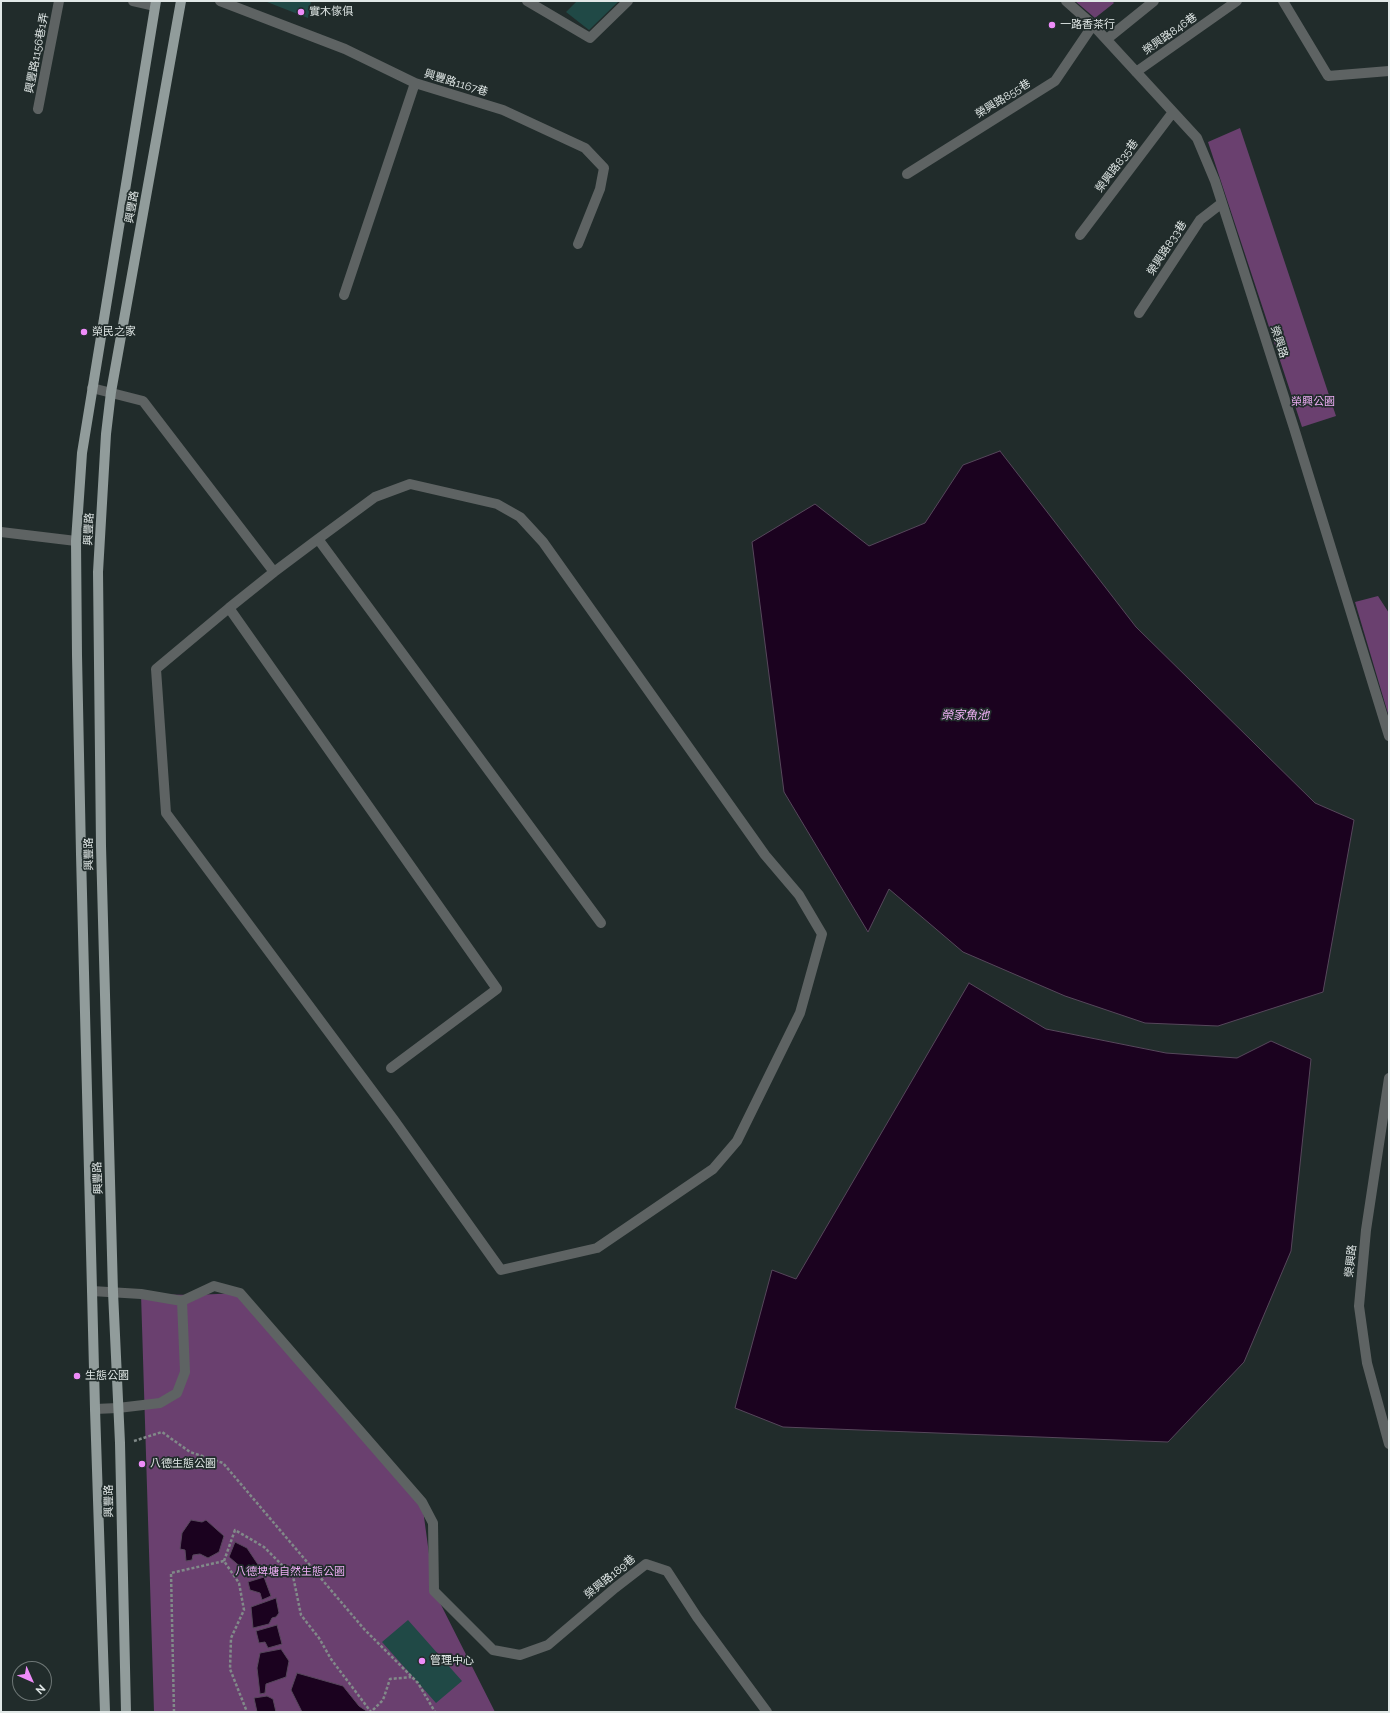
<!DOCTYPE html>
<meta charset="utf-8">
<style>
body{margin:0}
#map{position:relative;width:1390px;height:1713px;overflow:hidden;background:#212c2b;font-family:Raleway,sans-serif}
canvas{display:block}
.frame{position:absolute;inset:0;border:2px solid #e1e8e7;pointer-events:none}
.north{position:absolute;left:12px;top:1661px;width:40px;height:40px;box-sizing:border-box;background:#212c2b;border:1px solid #6e7776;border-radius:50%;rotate:135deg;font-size:11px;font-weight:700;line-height:16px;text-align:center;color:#e1e8e7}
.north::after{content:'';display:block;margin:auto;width:14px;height:18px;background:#ee8cf9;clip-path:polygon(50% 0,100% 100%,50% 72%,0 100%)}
</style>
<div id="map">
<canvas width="1390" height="1713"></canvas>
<div class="frame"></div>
<div class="north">N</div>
</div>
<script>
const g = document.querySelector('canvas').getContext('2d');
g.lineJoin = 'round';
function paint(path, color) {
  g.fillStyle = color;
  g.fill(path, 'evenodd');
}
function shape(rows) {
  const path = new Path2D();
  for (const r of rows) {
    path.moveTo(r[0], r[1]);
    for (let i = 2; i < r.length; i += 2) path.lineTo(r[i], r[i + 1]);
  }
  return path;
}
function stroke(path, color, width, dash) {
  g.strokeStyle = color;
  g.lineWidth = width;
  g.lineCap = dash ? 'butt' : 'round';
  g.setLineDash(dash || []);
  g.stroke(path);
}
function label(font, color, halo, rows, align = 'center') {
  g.font = font + ' Raleway,"Noto Sans TC",sans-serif';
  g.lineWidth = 3.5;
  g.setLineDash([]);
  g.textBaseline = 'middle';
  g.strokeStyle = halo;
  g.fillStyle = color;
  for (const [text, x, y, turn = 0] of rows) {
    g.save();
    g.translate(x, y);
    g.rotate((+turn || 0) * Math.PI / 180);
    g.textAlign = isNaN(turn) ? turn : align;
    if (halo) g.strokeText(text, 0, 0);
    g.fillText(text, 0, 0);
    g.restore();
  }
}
const green = shape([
 [1075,1,1112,1,1114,3,1095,18],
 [1240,128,1336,416,1302,427,1208,142],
 [1378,596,1389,613,1389,717,1355,602],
 [240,1293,422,1502,434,1591,495,1712,154,1712,141,1294,194,1295]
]);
const water = shape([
 [1000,451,1136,627,1315,803,1354,820,1323,992,1218,1026,1145,1023,1065,996,963,952,889,889,868,932,784,792,752,542,815,504,869,546,925,523,963,465,1000,451],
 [969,983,1046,1029,1166,1053,1237,1058,1271,1041,1311,1059,1291,1251,1244,1362,1168,1442,783,1427,735,1408,772,1270,796,1279,969,983],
 [191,1520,202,1522,206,1520,224,1536,219,1552,208,1558,200,1554,193,1555,192,1560,186,1561,185,1550,180,1549,182,1533,191,1520],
 [235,1542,247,1548,261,1569,244,1577,243,1569,229,1557,235,1542],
 [264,1577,271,1596,262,1600,260,1593,250,1590,248,1582,264,1577],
 [276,1598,279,1613,276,1617,272,1618,269,1624,253,1628,251,1607,276,1598],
 [277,1625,282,1644,268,1648,265,1642,259,1643,256,1631,277,1625],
 [281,1649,289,1661,286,1677,266,1684,265,1693,260,1694,257,1668,260,1653,281,1649],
 [297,1673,343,1686,359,1706,368,1712,302,1712,291,1690,297,1673],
 [267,1696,273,1699,276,1712,257,1712,254,1698,267,1696]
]);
const building = shape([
 [267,1,311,1,308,18,267,2],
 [577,1,619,1,589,30,566,12],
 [408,1620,462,1681,436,1703,382,1642]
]);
const path = shape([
 [134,1441,162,1432,190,1452,223,1463,364,1629,418,1683,435,1712],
 [224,1561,235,1530,264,1547,293,1576,301,1615,319,1638,331,1659,371,1712,383,1700,390,1679,411,1677],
 [174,1712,171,1573,224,1561,239,1583,244,1610,231,1638,230,1669,247,1712]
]);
const minor = shape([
 [133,1,155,6],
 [220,1,345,49,415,83,503,110,585,148,604,168,600,189,578,244],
 [527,1,590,38,628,1],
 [1066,1,1093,25,1197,138,1215,181,1294,428,1389,736],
 [1283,1,1328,76,1389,71],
 [1107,39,1154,1],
 [1136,72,1237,1],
 [38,109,59,1],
 [907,174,1055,81,1093,25],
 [1080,235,1173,112],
 [344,295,415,83],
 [1139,313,1200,220,1222,203],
 [92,388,143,401,274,572,229,608,497,989,391,1068],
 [1,532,76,541],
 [274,572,318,539,601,923],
 [229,608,156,669,166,813,394,1120,501,1270,597,1248,713,1169,737,1141,800,1013,822,934,799,895,765,855,543,542,520,517,497,504,410,484,375,497,318,539],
 [1389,1078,1366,1230,1359,1306,1367,1363,1389,1444],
 [92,1291,141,1294,182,1301,214,1286,240,1293,422,1502,433,1523,434,1591,493,1650,520,1655,548,1645,615,1588,646,1564,667,1571,697,1617,767,1712],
 [95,1409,118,1408,160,1403,177,1393,185,1372,182,1301]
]);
const major = shape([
 [105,1712,95,1409,81,854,77,655,76,541,82,453,156,1],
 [126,1712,120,1443,113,1292,101,846,98,572,106,434,111,392,181,1]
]);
const markers = [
 [301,12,4,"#ee8cf9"],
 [1052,25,4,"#ee8cf9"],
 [84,332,4,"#ee8cf9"],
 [77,1376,4,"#ee8cf9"],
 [142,1464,4,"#ee8cf9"],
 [422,1661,4,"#ee8cf9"]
];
const poiNames = [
 ["實木傢俱",309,12],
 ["一路香茶行",1060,25],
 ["榮民之家",92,332],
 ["生態公園",85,1376],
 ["八德生態公園",150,1464],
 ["管理中心",430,1661]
];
const streetNames = [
 ["榮興路846巷",1170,34,-35],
 ["興豐路1156巷1弄",37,53,-79],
 ["興豐路1167巷",456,83,17],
 ["榮興路855巷",1003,99,-32],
 ["榮興路835巷",1117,166,-53],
 ["興豐路",132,207,-80],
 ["榮興路833巷",1167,248,-57],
 ["榮興路",1279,342,72],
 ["興豐路",89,529,-87],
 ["興豐路",89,854,-91],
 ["興豐路",98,1178,-92],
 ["榮興路",1351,1261,-84],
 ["興豐路",109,1501,-91],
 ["榮興路189巷",610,1577,-39]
];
const parkNames = [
 ["榮興公園",1313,402],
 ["八德埤塘自然生態公園",290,1572]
];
const waterNames = [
 ["榮家魚池",965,715]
];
paint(green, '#6a406f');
paint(water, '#1b021f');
stroke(water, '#56475b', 1);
paint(building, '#204946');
stroke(path, '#818a89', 2.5, [3, 2]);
stroke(minor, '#5e6363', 10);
stroke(major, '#919c9b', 10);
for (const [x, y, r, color] of markers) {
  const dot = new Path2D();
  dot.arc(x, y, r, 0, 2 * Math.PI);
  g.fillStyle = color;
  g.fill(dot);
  stroke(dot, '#212c2b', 1.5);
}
label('11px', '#e1e8e7', '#212c2b', poiNames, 'left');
label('11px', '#e1e8e7', '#212c2b', streetNames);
label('11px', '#eeaef5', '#212c2b', parkNames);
label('italic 12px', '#f3b3f9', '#212c2b', waterNames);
</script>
